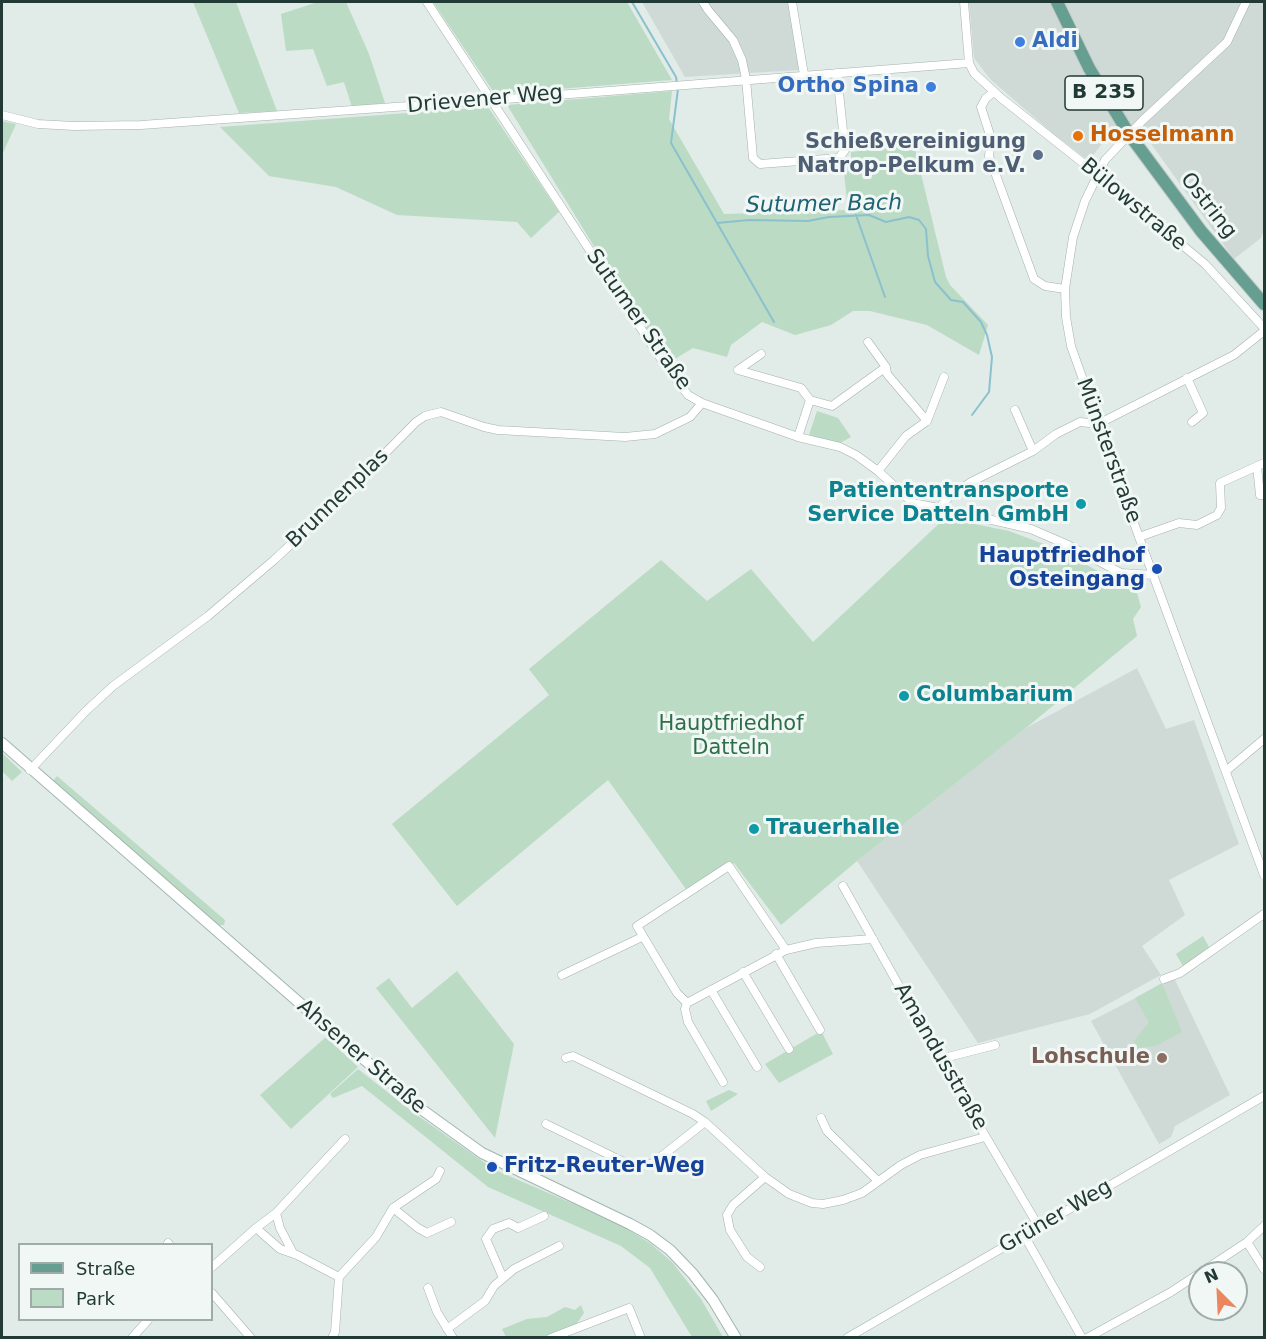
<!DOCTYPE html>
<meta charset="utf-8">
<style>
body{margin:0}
#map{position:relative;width:1266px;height:1339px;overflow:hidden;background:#e1ebe7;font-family:"DejaVu Sans",sans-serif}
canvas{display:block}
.frame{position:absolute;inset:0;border:3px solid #223a35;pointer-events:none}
.legend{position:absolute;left:18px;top:1243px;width:195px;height:78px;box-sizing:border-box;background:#f1f7f4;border:2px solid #9eaba8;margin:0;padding:8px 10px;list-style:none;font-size:18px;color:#223a35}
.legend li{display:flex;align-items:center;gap:12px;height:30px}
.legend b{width:30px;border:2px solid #9eaba8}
.north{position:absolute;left:1188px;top:1261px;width:60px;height:60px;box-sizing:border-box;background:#f1f7f4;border:2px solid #9eaba8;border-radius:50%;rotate:336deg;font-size:16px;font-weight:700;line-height:24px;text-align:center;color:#223a35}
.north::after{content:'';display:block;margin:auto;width:21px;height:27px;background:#eb865f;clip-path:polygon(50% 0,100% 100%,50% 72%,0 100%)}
</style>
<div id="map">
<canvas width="1266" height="1339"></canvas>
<div class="frame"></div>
<ul class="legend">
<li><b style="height:8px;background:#679e92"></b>Straße</li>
<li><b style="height:16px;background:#bbdbc4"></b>Park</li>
</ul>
<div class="north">N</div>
</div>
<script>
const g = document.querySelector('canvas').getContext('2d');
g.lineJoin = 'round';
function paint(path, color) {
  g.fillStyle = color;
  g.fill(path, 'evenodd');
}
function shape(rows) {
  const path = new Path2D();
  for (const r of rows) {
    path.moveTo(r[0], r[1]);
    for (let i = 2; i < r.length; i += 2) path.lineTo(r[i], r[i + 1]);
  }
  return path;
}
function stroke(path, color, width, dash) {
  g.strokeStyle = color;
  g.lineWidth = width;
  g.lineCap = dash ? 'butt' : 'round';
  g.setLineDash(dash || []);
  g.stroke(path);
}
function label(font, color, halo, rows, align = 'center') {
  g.font = font + ' "DejaVu Sans",sans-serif';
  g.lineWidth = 6;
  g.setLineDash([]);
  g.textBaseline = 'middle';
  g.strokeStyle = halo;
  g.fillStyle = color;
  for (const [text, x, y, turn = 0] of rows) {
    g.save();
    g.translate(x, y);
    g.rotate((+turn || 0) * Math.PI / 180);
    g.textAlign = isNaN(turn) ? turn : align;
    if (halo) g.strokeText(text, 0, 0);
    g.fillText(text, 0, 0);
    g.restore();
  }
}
const built = shape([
 [642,2,789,2,799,70,685,77],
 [969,2,1264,2,1264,230,1261,238,1234,259,1144,134,1112,130,1089,161,1055,135,991,80,974,58],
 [1137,668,1166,729,1194,720,1239,844,1169,880,1185,915,1142,946,1161,975,1090,1014,978,1043,857,861,1026,728],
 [1174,978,1230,1095,1175,1126,1171,1137,1159,1144,1091,1021]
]);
const green = shape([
 [193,2,236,2,277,111,239,113],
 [318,2,346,2,369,54,385,103,352,107,344,82,327,86,313,49,286,51,281,14],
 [433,2,627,2,672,80,495,94],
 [672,91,669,119,724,214,848,210,843,163,851,162,851,152,914,145,946,277,950,285,988,325,979,355,927,325,870,311,853,311,831,325,795,335,762,322,731,345,727,357,693,348,670,362,629,303,507,105],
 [488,107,559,212,531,238,517,222,397,215,336,187,269,176,220,127],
 [2,121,16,124,2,155],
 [817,411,838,418,851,437,840,443,809,435],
 [945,518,1009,531,1062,551,1137,593,1141,607,1133,619,1137,636,1026,728,857,861,781,925,734,863,688,892,608,780,457,906,392,824,549,695,529,669,661,560,707,601,751,569,813,642],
 [2,753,22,772,12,781,2,771],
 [57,776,225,920,224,925,217,925,53,781],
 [1203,936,1209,947,1183,966,1176,954],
 [457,971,514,1044,495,1138,376,988,389,978,412,1008],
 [1162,983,1182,1032,1156,1046,1137,1048,1134,1041,1149,1022,1135,998],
 [821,1031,833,1054,779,1083,765,1064],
 [326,1037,358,1067,291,1129,260,1095],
 [358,1069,414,1113,495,1170,618,1223,651,1244,672,1262,701,1299,723,1337,692,1337,650,1268,621,1246,488,1187,362,1086,333,1098,330,1094],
 [729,1090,738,1094,711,1111,706,1101],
 [581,1305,584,1313,575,1326,549,1336,506,1337,502,1329,527,1319,547,1317,565,1307,575,1310]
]);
const stream = shape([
 [632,2,676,77,677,83],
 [678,89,671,143,774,322],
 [856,215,885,297],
 [717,223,749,220,808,221,829,217,869,215,886,222,909,217,919,220,926,229,928,256,935,282,951,300,963,302,981,322,987,335,992,357,989,392,972,415]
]);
const street = shape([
 [427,2,663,362,688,395,702,403,798,437,840,447,856,455,878,471,913,503,953,511,1031,529,1068,545,1121,573,1154,575],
 [703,2,708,10,733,40,742,60,746,79,753,158,760,164,839,158,845,150,837,73],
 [792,2,804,75],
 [964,2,969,63,974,73,1001,98,1097,174,1205,264,1264,328],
 [1246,2,1227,42,1143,120,1105,160,1085,201,1073,237,1065,289,1066,317,1071,346,1139,537,1264,875],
 [994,92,986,98,981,107,991,138,989,156,1034,279,1045,286,1065,289],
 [2,115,38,124,74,126,141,125,493,100,969,63],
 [868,342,886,367],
 [761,354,738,370,801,388,810,400,832,406,886,367,887,374,927,421,906,436,878,471],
 [1187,378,1203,413,1192,422],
 [1015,410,1033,451],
 [927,421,944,377],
 [798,437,810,400],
 [1257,466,1260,495,1264,495],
 [939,508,949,497,971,482,1033,451,1056,434,1080,422,1098,424,1234,355,1264,331],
 [1139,537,1179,523,1197,525,1217,515,1221,508,1220,483,1264,463],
 [30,770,86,711,113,686,208,616,274,560,345,494,416,422,425,416,441,412,484,427,498,430,625,437,655,434,690,417,702,403],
 [1226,771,1264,739],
 [843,886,940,1059,1039,1227],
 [786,950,729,866,637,926,677,993,687,1003,786,950,816,943,873,939],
 [776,954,820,1030],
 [743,972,789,1049],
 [562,975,642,937],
 [1164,979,1180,973,1264,914],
 [711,990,757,1067],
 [687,1003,685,1009,688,1022,723,1082],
 [566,1058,573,1056,693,1114,705,1122,765,1177,789,1194,812,1203,823,1204,843,1200,862,1193,901,1165,920,1155,985,1137],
 [940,1059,995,1045],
 [821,1118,827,1131,878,1181],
 [546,1124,624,1162,642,1166,653,1163,705,1122],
 [393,1208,418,1228,427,1233,451,1222],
 [276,1213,280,1228,293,1253],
 [256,1228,280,1249,297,1255,339,1277],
 [1024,1235,1082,1338],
 [1247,1242,1264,1269],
 [168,1243,169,1244],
 [212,1267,256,1228,276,1213,345,1139],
 [760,1267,747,1257,730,1230,727,1215,733,1205,765,1177],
 [503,1278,486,1239,493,1229,509,1223,518,1228,544,1216],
 [428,1288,437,1312,453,1338],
 [212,1293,251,1338],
 [447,1329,485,1301,494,1286,514,1269,559,1246],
 [132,1338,148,1320],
 [332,1338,335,1332,339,1277,376,1237,393,1208,436,1179,440,1171],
 [551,1338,629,1308,641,1338],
 [847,1338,1264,1096],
 [1087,1338,1171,1292,1247,1242,1264,1226]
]);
const secondary = shape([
 [2,743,421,1109,482,1153,630,1224,650,1235,670,1250,693,1274,713,1300,736,1338]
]);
const primary = shape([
 [1057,2,1089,68,1129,134,1201,231,1264,304]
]);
const markers = [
 [1020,42,6,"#3f7fe0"],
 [931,87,6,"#3f7fe0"],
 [1078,136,6,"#e8710a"],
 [1038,155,6,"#5c6f8a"],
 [1081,504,6,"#0f9aa8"],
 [1157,569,6,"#1a4fb4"],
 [904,696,6,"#0f9aa8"],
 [754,829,6,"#0f9aa8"],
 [1162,1058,6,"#8d6e63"],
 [492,1167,6,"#1a4fb4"]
];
const shields = [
 [1104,93,78]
];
const shieldNames = [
 ["B 235",1104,93]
];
const shopNames = [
 ["Aldi",1032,42],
 ["Ortho Spina",919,87,"right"]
];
const streetNames = [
 ["Drievener Weg",485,100,-5],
 ["Bülowstraße",1133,205,40],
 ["Ostring",1208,206,52],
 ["Sutumer Straße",638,320,55],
 ["Münsterstraße",1108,451,70],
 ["Brunnenplas",338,499,-44],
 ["Ahsener Straße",361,1057,41],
 ["Amandusstraße",940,1057,60],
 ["Grüner Weg",1056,1217,-30]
];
const foodNames = [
 ["Hosselmann",1090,136]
];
const serviceNames = [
 ["Schießvereinigung",1026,143],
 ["Natrop-Pelkum e.V.",1026,167]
];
const cultureNames = [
 ["Patiententransporte",1069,492,"right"],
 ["Service Datteln GmbH",1069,516,"right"],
 ["Columbarium",916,696],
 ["Trauerhalle",766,829]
];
const transitNames = [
 ["Hauptfriedhof",1145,557],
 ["Osteingang",1145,581],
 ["Fritz-Reuter-Weg",504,1167,"left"]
];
const parkNames = [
 ["Hauptfriedhof",731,725],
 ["Datteln",731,749]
];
const educationNames = [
 ["Lohschule",1150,1058]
];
const waterNames = [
 ["Sutumer Bach",824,205,-1]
];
paint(built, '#cfdad6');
paint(green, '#bbdbc4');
stroke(stream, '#8bc1cd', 2);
stroke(street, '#a4b2ae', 9);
stroke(secondary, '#a0b6af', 12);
stroke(primary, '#c1c8c6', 14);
stroke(street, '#fff', 8);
stroke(secondary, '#fff', 10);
stroke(primary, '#679e92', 12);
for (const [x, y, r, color] of markers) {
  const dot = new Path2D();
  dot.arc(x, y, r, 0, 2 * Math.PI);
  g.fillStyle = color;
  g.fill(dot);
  stroke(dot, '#f1f7f4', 2);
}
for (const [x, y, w] of shields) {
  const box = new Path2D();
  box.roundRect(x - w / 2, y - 17, w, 34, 4.5);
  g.fillStyle = '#f1f7f4';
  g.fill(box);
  stroke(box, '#223a35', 1.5);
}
label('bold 20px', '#223a35', null, shieldNames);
label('bold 21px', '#366cbe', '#f1f7f4', shopNames, 'left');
label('21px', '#223a35', '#f1f7f4', streetNames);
label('bold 21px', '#c56008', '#f1f7f4', foodNames, 'left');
label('bold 21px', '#4e5e75', '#f1f7f4', serviceNames, 'right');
label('bold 21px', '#0d838f', '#f1f7f4', cultureNames, 'left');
label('bold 21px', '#164399', '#f1f7f4', transitNames, 'right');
label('21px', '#2e6f4a', '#f1f7f4', parkNames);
label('bold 21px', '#785e54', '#f1f7f4', educationNames, 'right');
label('italic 22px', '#1f6273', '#f1f7f4', waterNames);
</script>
